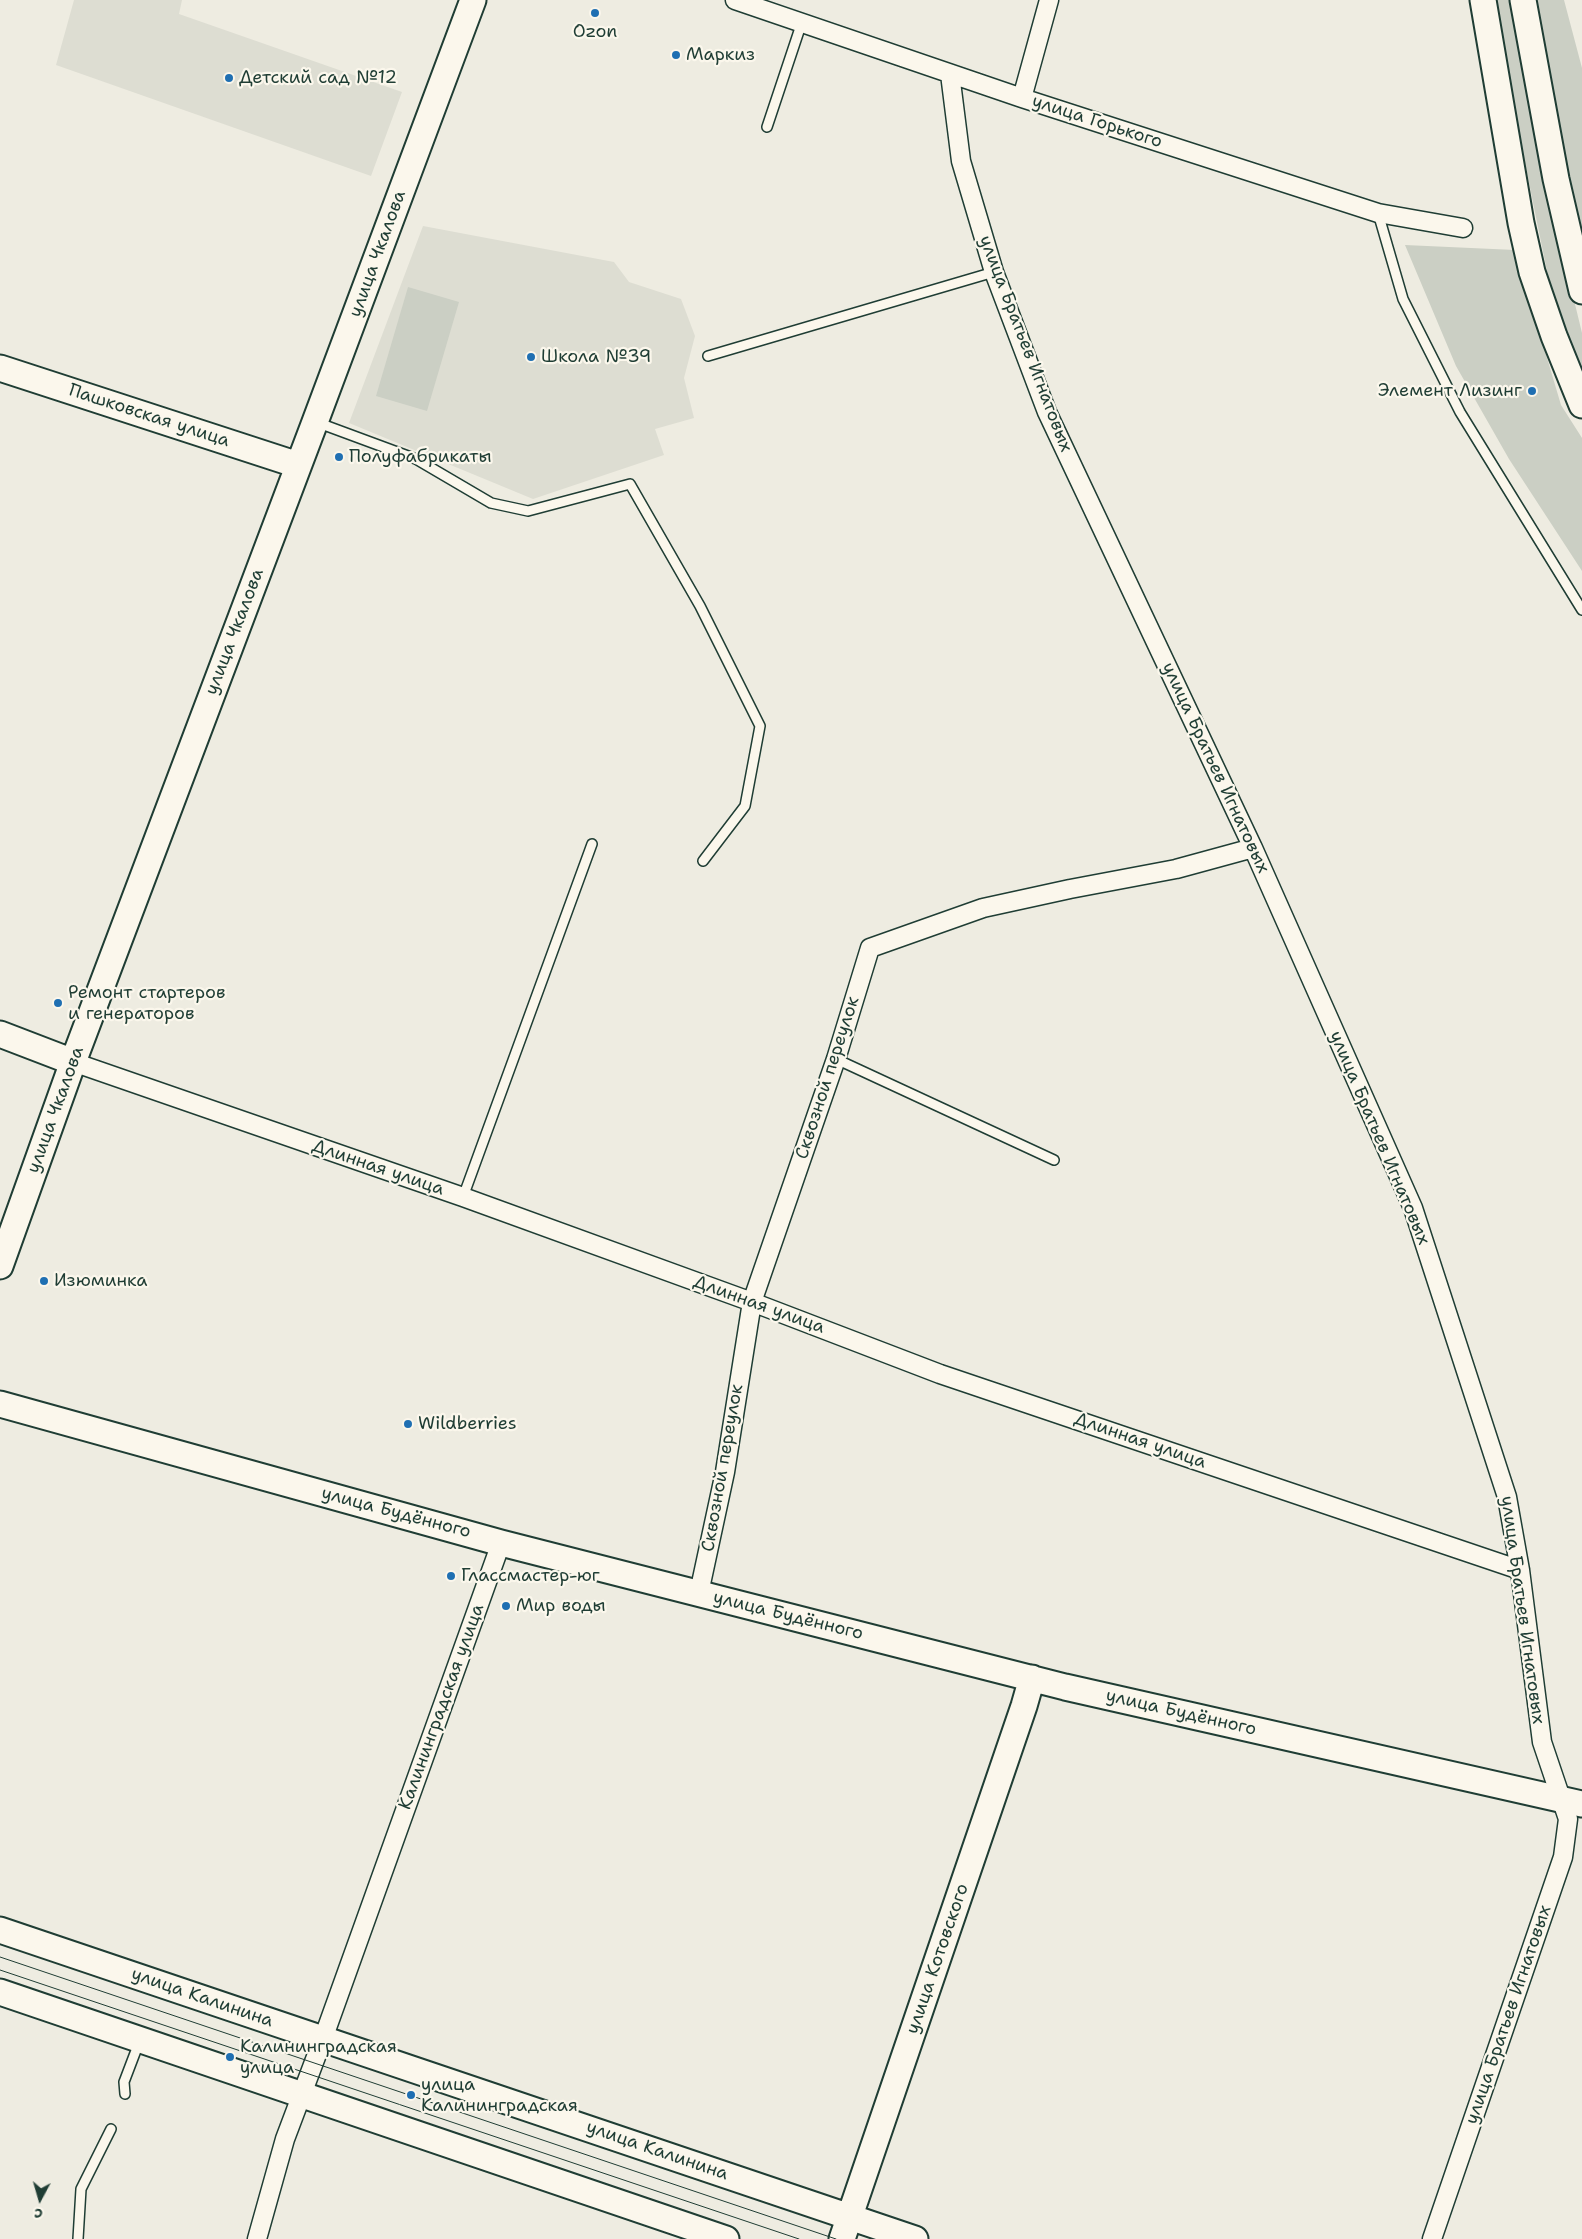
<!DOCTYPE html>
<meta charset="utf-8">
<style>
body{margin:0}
#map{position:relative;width:1582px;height:2239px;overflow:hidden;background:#eeece1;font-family:"Shantell Sans",sans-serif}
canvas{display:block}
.north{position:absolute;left:15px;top:2174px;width:50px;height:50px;-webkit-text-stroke:4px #fbf7ec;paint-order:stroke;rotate:186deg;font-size:14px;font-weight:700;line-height:20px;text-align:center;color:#1f3d34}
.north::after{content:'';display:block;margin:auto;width:18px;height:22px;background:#1f3d34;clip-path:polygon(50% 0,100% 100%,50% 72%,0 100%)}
</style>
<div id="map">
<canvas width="1582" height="2239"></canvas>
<div class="north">С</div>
</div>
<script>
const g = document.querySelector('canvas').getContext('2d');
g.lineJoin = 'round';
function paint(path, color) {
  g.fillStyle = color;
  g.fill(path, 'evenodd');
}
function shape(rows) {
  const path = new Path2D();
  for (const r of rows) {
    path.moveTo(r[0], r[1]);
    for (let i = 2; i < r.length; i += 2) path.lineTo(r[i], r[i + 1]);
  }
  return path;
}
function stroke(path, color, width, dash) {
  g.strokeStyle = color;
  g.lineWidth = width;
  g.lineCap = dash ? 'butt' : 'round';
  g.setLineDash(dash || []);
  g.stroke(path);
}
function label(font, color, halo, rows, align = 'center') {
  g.font = font + ' "Shantell Sans",sans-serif';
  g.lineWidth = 4.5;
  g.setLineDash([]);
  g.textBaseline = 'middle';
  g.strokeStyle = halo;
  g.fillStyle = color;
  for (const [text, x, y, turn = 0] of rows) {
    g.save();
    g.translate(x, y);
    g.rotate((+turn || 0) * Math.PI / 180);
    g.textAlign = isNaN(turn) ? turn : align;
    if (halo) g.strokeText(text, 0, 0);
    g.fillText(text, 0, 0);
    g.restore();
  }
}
const built = shape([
 [74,0,182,0,179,14,402,92,371,176,56,65],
 [423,226,614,262,629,282,681,299,695,336,684,378,694,418,655,429,664,455,533,499,349,423]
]);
const green = shape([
 [1494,0,1510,0,1549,197,1582,333,1582,377,1574,362,1550,286,1514,109],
 [1535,0,1564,0,1582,68,1582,229,1562,145],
 [1405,245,1515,250,1561,405,1582,438,1582,571,1509,459,1456,366],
 [408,287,459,302,427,411,376,396]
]);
const lane = shape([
 [767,127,802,22],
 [1378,213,1403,299,1460,412,1582,610],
 [708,356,994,272],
 [316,422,416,459,491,503,528,511,630,484,700,606,760,726,745,806,703,861],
 [836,1059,1054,1160],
 [463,1197,592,844],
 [125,2094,124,2082,140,2040],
 [78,2239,81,2189,111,2129]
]);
const street = shape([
 [735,0,1022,98,1378,213,1463,228],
 [950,74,961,161,994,272,1047,412,1253,848,1413,1208,1507,1497,1520,1570,1542,1742,1568,1819,1563,1857,1432,2239],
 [1022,98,1049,0],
 [73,1062,463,1197,752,1302,940,1374,1520,1570],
 [699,1593,725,1472,752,1302,836,1059,870,948,983,908,1070,889,1176,869,1253,848],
 [257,2239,285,2139,328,2025,501,1543]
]);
const secondary = shape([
 [1483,0,1521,223,1532,272,1554,336,1582,405],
 [1523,0,1556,179,1582,291],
 [0,368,298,465],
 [0,1034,73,1062],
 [0,1266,73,1062,315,422,473,0],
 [0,1404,501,1543,1065,1687,1582,1804],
 [0,1930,915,2239],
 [0,1992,726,2239],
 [842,2239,1024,1706,1032,1678]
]);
const tram = shape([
 [0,1957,836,2239],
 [0,1970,799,2239]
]);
const markers = [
 [595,13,5,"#1f6fb2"],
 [676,55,5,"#1f6fb2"],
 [229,78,5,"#1f6fb2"],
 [531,357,5,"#1f6fb2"],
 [1532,391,5,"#1f6fb2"],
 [339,457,5,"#1f6fb2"],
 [58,1003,5,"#1f6fb2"],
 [44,1281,5,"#1f6fb2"],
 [408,1424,5,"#1f6fb2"],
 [451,1576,5,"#1f6fb2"],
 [506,1606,5,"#1f6fb2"],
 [230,2057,5,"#1f6fb2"],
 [411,2095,5,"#1f6fb2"]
];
const poiNames = [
 ["Ozon",595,32,"center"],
 ["Маркиз",686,55],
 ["Детский сад №12",239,78],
 ["Школа №39",541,357],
 ["Элемент Лизинг",1522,391,"right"],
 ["Полуфабрикаты",349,457],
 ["Ремонт стартеров",68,993],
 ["и генераторов",68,1014],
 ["Изюминка",54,1281],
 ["Wildberries",418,1424],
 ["Глассмастер-юг",461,1576],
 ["Мир воды",516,1606],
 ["Калининградская",240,2047],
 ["улица",240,2068],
 ["улица",421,2085],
 ["Калининградская",421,2106]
];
const streetNames = [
 ["улица Горького",1097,122,18],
 ["улица Чкалова",378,254,-70],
 ["улица Братьев Игнатовых",1025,344,69],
 ["Пашковская улица",149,416,18],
 ["улица Чкалова",235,632,-69],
 ["улица Братьев Игнатовых",1215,768,65],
 ["Сквозной переулок",828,1078,-72],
 ["улица Чкалова",56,1110,-70],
 ["улица Братьев Игнатовых",1379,1138,67],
 ["Длинная улица",378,1168,19],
 ["Длинная улица",759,1305,20],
 ["Длинная улица",1140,1441,19],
 ["Сквозной переулок",723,1468,-80],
 ["улица Будённого",396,1513,15],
 ["улица Братьев Игнатовых",1522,1610,82],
 ["улица Будённого",788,1616,14],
 ["Калининградская улица",442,1707,-70],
 ["улица Будённого",1181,1713,13],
 ["улица Котовского",938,1959,-71],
 ["улица Калинина",202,1998,19],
 ["улица Братьев Игнатовых",1509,2015,-71],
 ["улица Калинина",657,2151,19]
];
paint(built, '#ddddd2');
paint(green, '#cbcfc4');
stroke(lane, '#1f3d34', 12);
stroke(street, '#1f3d34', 21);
stroke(secondary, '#1f3d34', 29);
stroke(lane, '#fbf7ec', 9);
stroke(street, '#fbf7ec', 18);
stroke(secondary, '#fbf7ec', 25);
stroke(tram, '#1f3d34', 1);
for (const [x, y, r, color] of markers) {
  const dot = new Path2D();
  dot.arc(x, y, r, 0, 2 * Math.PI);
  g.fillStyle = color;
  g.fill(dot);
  stroke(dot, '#fbf7ec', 2);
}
label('18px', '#1f3d34', '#fbf7ec', poiNames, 'left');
label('18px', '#1f3d34', '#fbf7ec', streetNames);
</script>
